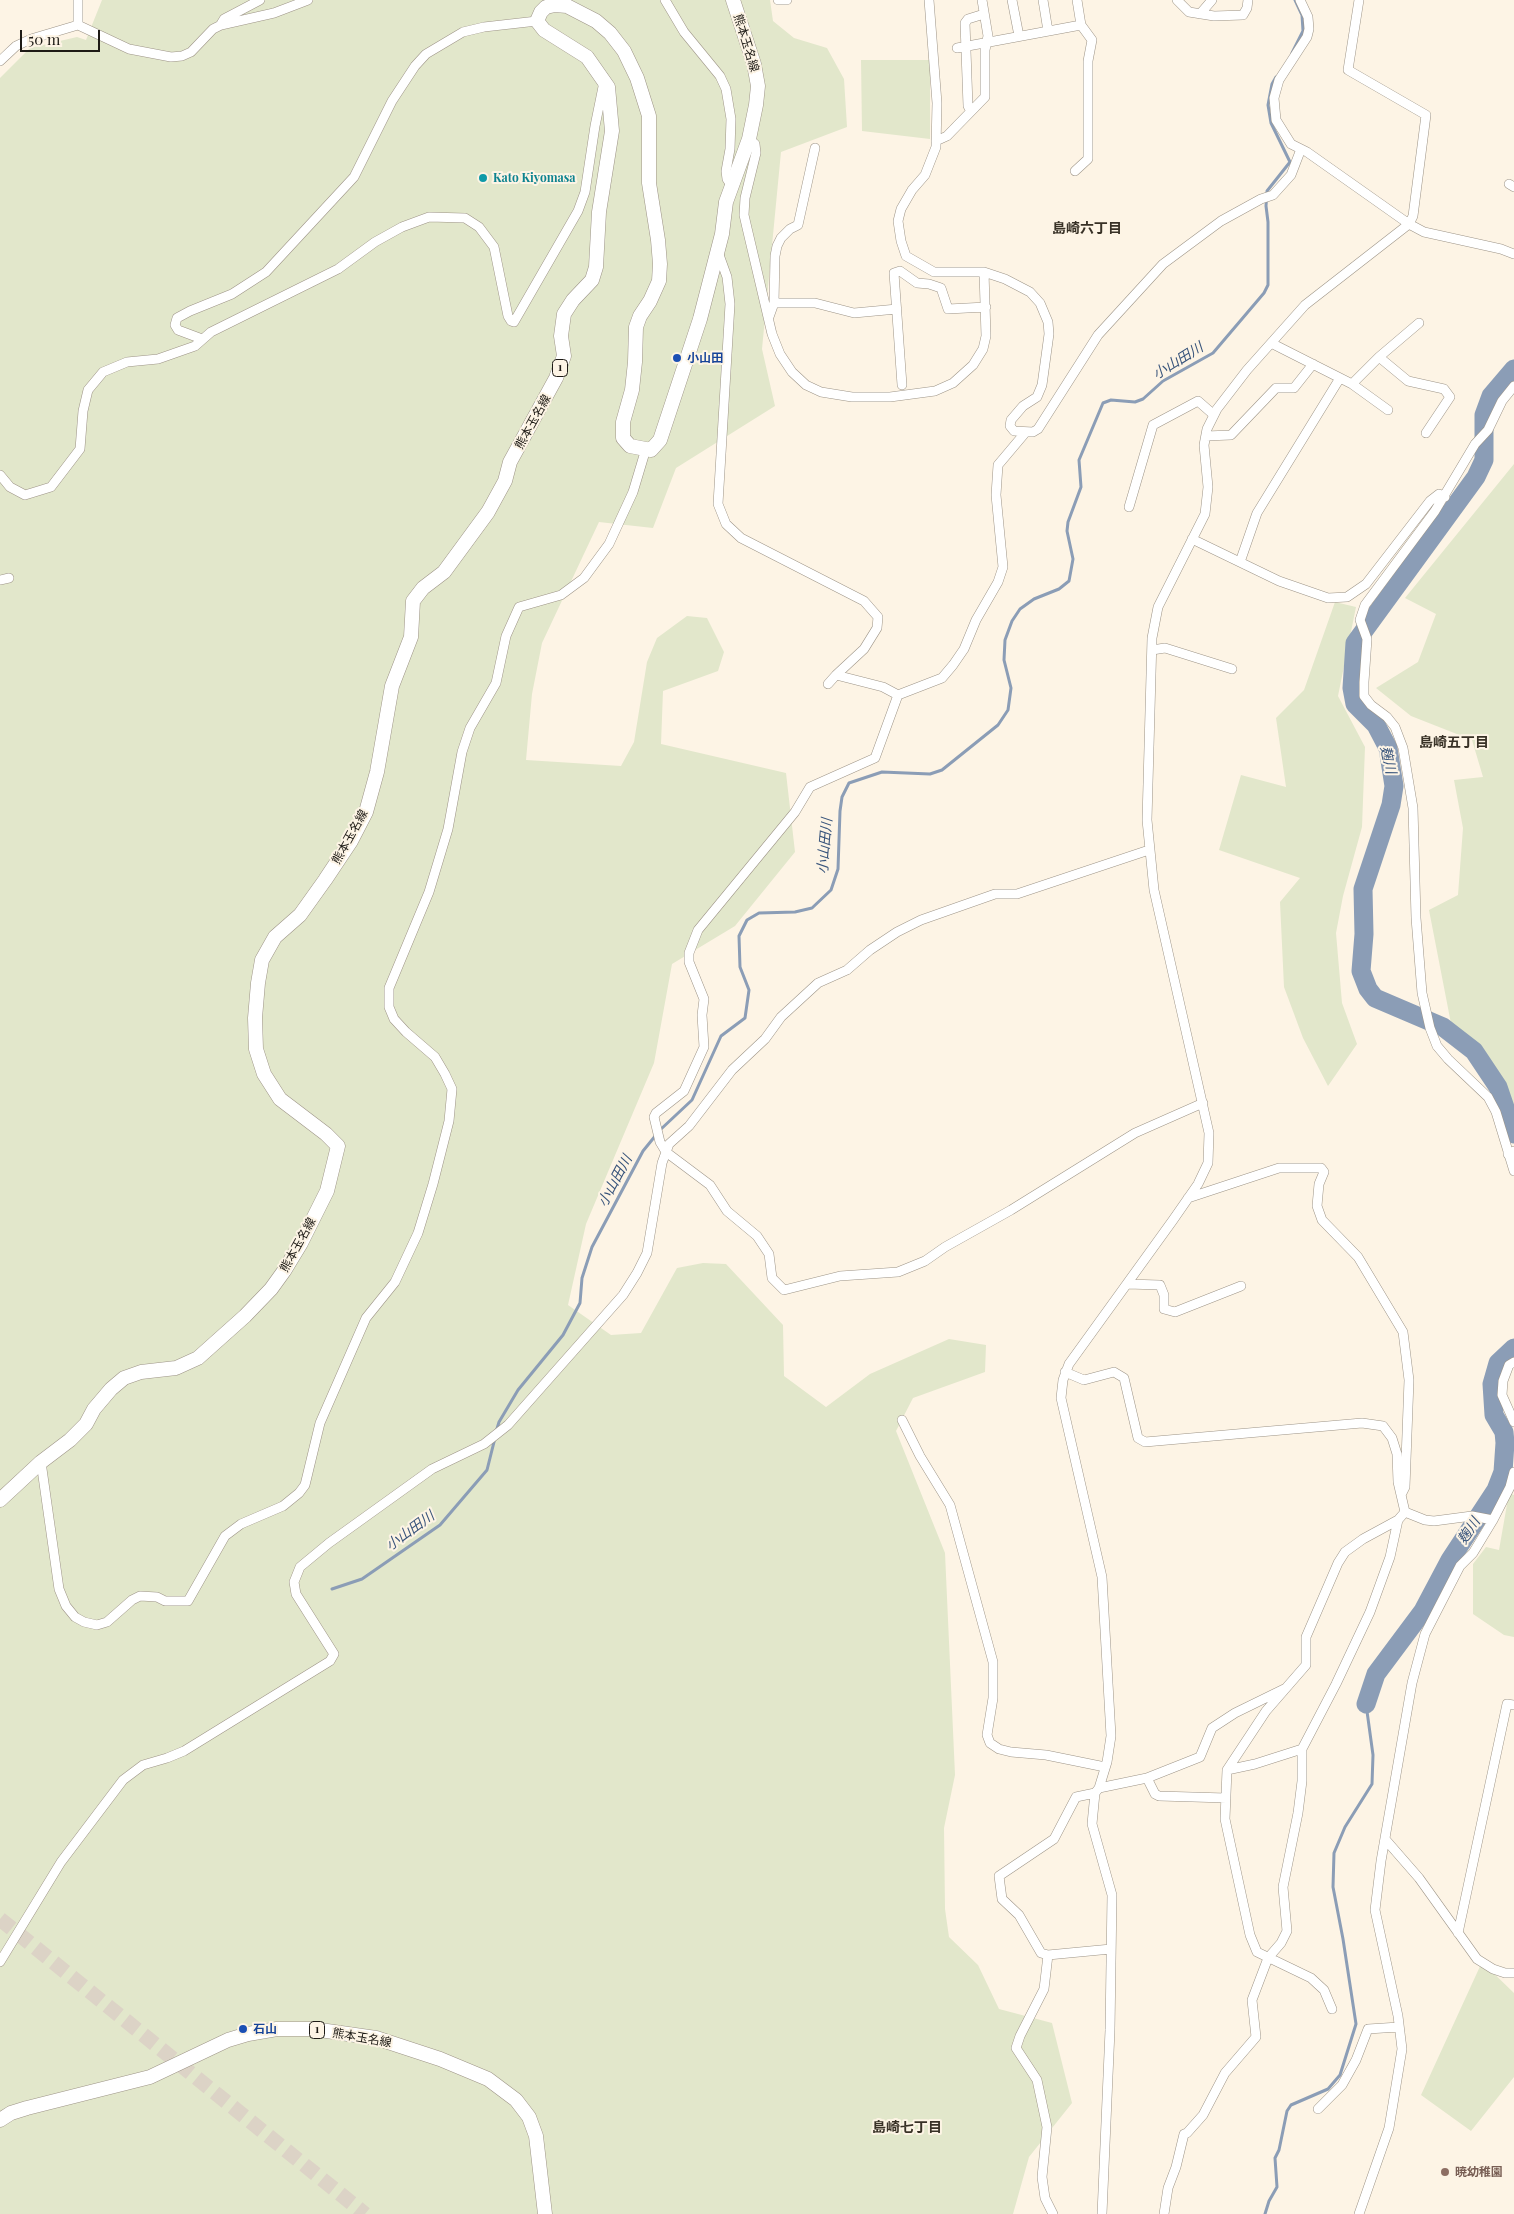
<!DOCTYPE html>
<meta charset="utf-8">
<style>
body{margin:0}
#map{position:relative;width:1514px;height:2214px;overflow:hidden;background:#fdf4e5;font-family:"Playfair Display",serif}
canvas{display:block}
.scale{position:absolute;left:20px;top:30px;width:80px;height:22px;box-sizing:border-box;border:2px solid #1e1b16;border-top:0;padding-left:6px;font-size:15px;line-height:18px;white-space:nowrap;color:#1e1b16;-webkit-text-stroke:4px #fdf4e5;paint-order:stroke}
</style>
<div id="map">
<canvas width="1514" height="2214"></canvas>
<div class="scale">50 m</div>
</div>
<script>
const g = document.querySelector('canvas').getContext('2d');
g.lineJoin = 'round';
function paint(path, color) {
  g.fillStyle = color;
  g.fill(path, 'evenodd');
}
function shape(rows) {
  const path = new Path2D();
  for (const r of rows) {
    path.moveTo(r[0], r[1]);
    for (let i = 2; i < r.length; i += 2) path.lineTo(r[i], r[i + 1]);
  }
  return path;
}
function stroke(path, color, width, dash) {
  g.strokeStyle = color;
  g.lineWidth = width;
  g.lineCap = dash ? 'butt' : 'round';
  g.setLineDash(dash || []);
  g.stroke(path);
}
function label(font, color, halo, rows, align = 'center') {
  g.font = font + ' "Playfair Display","Noto Sans JP",serif';
  g.lineWidth = 4;
  g.setLineDash([]);
  g.textBaseline = 'middle';
  g.strokeStyle = halo;
  g.fillStyle = color;
  for (const [text, x, y, turn = 0] of rows) {
    g.save();
    g.translate(x, y);
    g.rotate((+turn || 0) * Math.PI / 180);
    g.textAlign = isNaN(turn) ? turn : align;
    if (halo) g.strokeText(text, 0, 0);
    g.fillText(text, 0, 0);
    g.restore();
  }
}
const green = shape([
 [102,0,770,0,773,21,794,38,827,48,844,79,847,127,781,152,762,349,775,406,676,468,653,528,599,522,542,643,532,694,526,760,621,766,634,742,647,662,657,638,687,616,707,618,724,652,718,671,663,691,661,744,786,773,795,852,735,926,672,964,654,1063,586,1224,568,1305,611,1335,641,1333,677,1268,703,1263,726,1264,783,1325,784,1376,826,1407,870,1374,949,1339,986,1345,985,1372,913,1398,896,1431,945,1553,955,1775,944,1828,945,1909,949,1937,978,1965,999,2009,1052,2023,1072,2103,1029,2157,1013,2214,0,2214,0,78,30,48,77,37,86,40],
 [861,60,930,60,930,139,862,131],
 [1514,464,1514,1114,1512,1115,1454,1039,1429,910,1458,895,1463,828,1454,780,1483,777,1472,740,1411,716,1376,688,1418,662,1436,614,1405,598],
 [1335,602,1356,607,1338,696,1365,747,1362,827,1343,896,1336,933,1342,1003,1357,1044,1328,1086,1303,1038,1284,987,1280,902,1300,878,1219,850,1241,775,1286,787,1276,718,1304,690],
 [1509,1493,1514,1495,1514,1637,1504,1635,1473,1614,1473,1564,1486,1547,1499,1550],
 [1482,1962,1514,1993,1514,2077,1471,2131,1421,2095]
]);
const stream = shape([
 [1292,53,1303,31,1302,15,1295,0],
 [660,1130,692,1100,721,1036,745,1018,749,990,740,967,739,936,747,920,759,913,795,912,812,908,831,890,838,869,840,811,842,797,849,783,882,772,930,774,942,770,998,725,1008,710,1011,688,1004,660,1005,640,1012,621,1020,609,1034,599,1059,589,1069,581,1073,559,1067,531,1068,522,1081,487,1079,460,1103,403,1111,400,1135,402,1143,399,1163,381,1213,353,1264,293,1268,285,1268,222,1266,206,1267,191,1290,162,1271,123,1268,105,1272,84,1276,77],
 [496,1432,499,1422,518,1390,563,1335,580,1303,582,1278,592,1247,643,1151,656,1135],
 [332,1589,362,1579,440,1525,487,1470,495,1438],
 [1265,2214,1269,2201,1277,2187,1275,2158,1279,2150,1287,2111,1291,2105,1328,2089,1340,2075,1356,2024,1343,1939,1333,1887,1334,1853,1345,1827,1372,1784,1373,1755,1366,1704]
]);
const river = shape([
 [1514,369,1491,396,1484,415,1484,460,1476,477,1355,643,1352,688,1355,704,1376,725,1388,748,1394,786,1391,805,1363,889,1364,934,1361,971,1368,989,1375,998,1443,1027,1474,1051,1498,1087,1514,1134],
 [1366,1704,1376,1674,1423,1611,1450,1560,1496,1490,1503,1472,1505,1443,1504,1432,1494,1415,1492,1384,1498,1363,1514,1348]
]);
const highwayTunnel = shape([
 [0,1919,365,2214]
]);
const street = shape([
 [78,0,78,25],
 [665,0,684,32,720,76,726,89,731,119,730,149,726,171,727,179,731,185],
 [778,0,787,0],
 [929,0,937,103,936,147,925,175,912,190,901,209,898,221,901,241,906,256,934,272,984,272,1005,279,1030,292,1040,303,1048,322,1049,334,1042,385,1037,397,1023,406,1011,420,1010,426,1014,431,1033,432,1038,429,1098,335,1163,264,1221,221,1261,199,1273,195,1291,175,1301,149],
 [1012,0,1019,36],
 [1043,0,1048,31],
 [1177,0,1189,12,1214,16,1243,15,1247,8,1248,0],
 [1300,0,1308,17,1309,29,1307,37,1279,80,1274,98,1276,120,1291,144,1307,152,1409,224,1424,232,1501,249,1514,254],
 [1200,14,1212,0],
 [221,24,224,19,260,0],
 [957,48,1081,25],
 [0,61,16,46,31,39,78,25,129,49,171,57,182,56,191,52,213,29,221,25,274,13,308,0],
 [971,111,968,106,965,23,968,19,984,14],
 [749,139,755,144,756,153,745,198,744,215,747,228,772,334,780,354,792,372,806,385,821,392,852,397,890,397,935,391,953,383,973,365,983,349,986,336,984,272],
 [936,141,947,136,985,97,985,50,988,36,982,0],
 [1075,171,1088,159,1088,61,1092,40,1081,25,1077,0],
 [1509,184,1514,187],
 [718,252,727,277,730,304,718,504,726,524,741,538,864,601,878,617,877,628,864,649,836,675],
 [774,303,815,303,854,313,897,309],
 [769,317,774,303,775,256,777,246,781,238,790,229,798,225,815,148],
 [202,339,178,330,175,325,177,318,190,311,232,294,266,272,354,177,392,101,415,66,426,54,463,32,484,27,537,21],
 [1271,343,1352,384,1388,410],
 [1379,357,1408,381,1444,389,1450,397,1426,433],
 [1352,384,1379,357,1419,323],
 [902,385,894,273,900,271,917,283,929,284,941,288,948,309,986,307],
 [1514,386,1502,401,1488,430,1475,444,1435,511,1365,605,1360,620,1367,639,1364,682,1364,696,1371,705,1387,717,1395,727,1403,748,1413,808,1416,918,1422,993,1430,1028,1437,1046,1448,1059,1488,1097,1496,1112,1514,1171],
 [1206,436,1231,435,1276,388,1294,388,1313,364],
 [0,475,10,487,25,495,51,487,80,449,83,411,88,390,103,372,127,362,158,359,195,346,211,332,338,269,375,242,402,227,429,217,465,218,479,227,494,247,508,316,511,321,514,322,578,211,585,192,595,126,604,82],
 [1129,507,1153,425,1198,401,1214,415],
 [1192,539,1279,581,1328,598,1347,597,1366,584,1430,501,1439,494,1445,497],
 [1240,562,1257,513,1340,378],
 [0,580,9,578],
 [1152,650,1165,648,1232,669],
 [828,684,836,675,883,687,898,695,942,678,953,665,964,649,976,620,998,582,1003,567,996,495,998,465,1025,433],
 [898,695,875,758,810,787,795,812,698,930,689,953,689,962,704,999,702,1015,704,1047,684,1091,656,1113,654,1117,660,1142,666,1152,710,1185,727,1211,757,1236,769,1254,772,1278,784,1290,840,1276,898,1272,925,1261,945,1247,1011,1210,1135,1133,1203,1103],
 [1188,1198,1279,1168,1321,1168,1324,1172,1319,1184,1317,1206,1322,1220,1358,1257,1403,1332,1409,1380,1405,1487,1401,1495],
 [1127,1284,1160,1285,1164,1295,1164,1309,1175,1312,1241,1286],
 [1514,1362,1509,1365,1503,1381,1502,1395,1514,1422],
 [1065,1372,1084,1380,1114,1372,1124,1378,1138,1438,1145,1442,1362,1423,1383,1426,1392,1438,1397,1454,1398,1482,1405,1512],
 [902,1420,920,1456,950,1505,993,1662,993,1698,987,1735,990,1743,999,1749,1011,1752,1046,1755,1105,1767],
 [41,1462,59,1589,66,1606,75,1617,84,1622,97,1625,107,1622,132,1600,140,1596,157,1597,165,1601,188,1601,225,1536,241,1524,283,1506,299,1493,305,1485,320,1423,366,1318,395,1282,418,1233,433,1184,449,1121,452,1089,445,1074,435,1057,406,1032,394,1019,389,1007,389,988,429,892,448,829,462,752,470,728,496,683,506,636,519,607,561,595,584,578,609,544,633,492,645,452,651,450],
 [1405,1512,1425,1520,1434,1521,1472,1516,1493,1520],
 [1227,1770,1255,1764,1302,1749],
 [1147,1778,1155,1794,1159,1796,1226,1798],
 [1099,1788,1147,1778,1200,1757,1212,1728,1235,1713,1284,1689],
 [1095,1793,1076,1797,1054,1839,999,1876,1002,1899,1019,1915,1041,1953,1048,1955,1111,1949],
 [1385,1839,1419,1878,1477,1959,1493,1969,1505,1973,1514,1973],
 [1458,1933,1507,1704,1514,1705],
 [1048,1955,1044,1989,1020,2036,1016,2048,1037,2080,1047,2127,1042,2177,1045,2198,1053,2214],
 [0,1962,61,1862,123,1780,143,1765,167,1758,184,1751,330,1661,334,1654,296,1594,294,1582,300,1567,329,1543,432,1469,484,1444,508,1425,623,1295,637,1273,647,1253,662,1163,669,1144,689,1126,732,1070,765,1039,781,1017,818,983,847,970,870,950,897,932,921,920,995,894,1017,894,1149,850],
 [1332,2009,1324,1990,1311,1978,1257,1952,1250,1935,1225,1819,1227,1770,1266,1711,1306,1665,1306,1637,1338,1563,1345,1552,1363,1539,1398,1520,1405,1512],
 [1318,2109,1342,2085,1356,2060,1368,2029,1399,2027],
 [1102,2214,1110,2030,1112,1895,1092,1824,1095,1793,1099,1788,1107,1762,1111,1736,1102,1577,1061,1398,1063,1380,1069,1364,1173,1220,1198,1184,1208,1163,1209,1133,1154,890,1147,820,1152,638,1158,607,1205,514,1208,487,1204,445,1207,429,1217,409,1247,370,1305,305,1409,224,1413,216,1426,115,1348,70,1359,0],
 [1164,2214,1168,2188,1176,2167,1184,2134,1187,2133,1203,2115,1225,2073,1256,2037,1252,2000,1268,1958,1281,1943,1287,1931,1283,1887,1298,1813,1302,1781,1302,1749,1336,1684,1370,1612,1390,1557,1398,1520],
 [1359,2214,1389,2128,1402,2049,1398,2016,1375,1910,1381,1861,1412,1683,1425,1634,1460,1566,1473,1553,1493,1520,1510,1487,1514,1472]
]);
const secondary = shape([
 [1509,1154,1514,1152]
]);
const primary = shape([
 [0,1500,41,1462,70,1440,86,1424,94,1409,111,1389,124,1378,141,1372,176,1368,198,1358,245,1316,271,1289,284,1271,301,1243,327,1191,338,1146,326,1134,280,1099,264,1074,256,1049,255,1018,258,983,262,960,275,937,300,915,325,880,351,841,366,812,377,772,392,686,411,637,413,601,423,588,444,572,488,512,505,481,510,462,556,378,564,356,561,336,564,314,573,300,592,280,596,267,599,212,612,131,608,87,587,57,544,30,537,21,541,12,546,7,555,5,567,6,596,21,610,33,624,51,637,78,649,116,649,183,658,240,660,264,659,281,650,301,640,316,636,327,635,362,632,390,623,422,623,438,630,446,651,450,660,440,700,319,722,234,726,202,749,139,756,105,758,86,754,64,733,0],
 [0,2120,11,2113,27,2108,150,2077,228,2040,248,2034,277,2029,313,2029,376,2038,440,2059,488,2079,516,2100,529,2117,536,2136,545,2214]
]);
const markers = [
 [483,178,5,"#0f9aa8"],
 [677,358,5,"#1a4fb4"],
 [243,2029,5,"#1a4fb4"],
 [1445,2172,5,"#8d6e63"]
];
const shields = [
 [560,368,15],
 [317,2030,15]
];
const shieldNames = [
 ["1",560,368],
 ["1",317,2030]
];
const streetNames = [
 ["熊本玉名線",746,43,73],
 ["熊本玉名線",533,422,-61],
 ["熊本玉名線",350,837,-61],
 ["熊本玉名線",298,1245,-61],
 ["熊本玉名線",362,2038,10]
];
const cultureNames = [
 ["Kato Kiyomasa",493,178]
];
const transitNames = [
 ["小山田",687,358],
 ["石山",253,2029]
];
const educationNames = [
 ["暁幼稚園",1455,2172]
];
const neighbourhoodNames = [
 ["島崎六丁目",1087,229],
 ["島崎五丁目",1454,743],
 ["島崎七丁目",907,2128]
];
const waterNames = [
 ["小山田川",1178,361,-32],
 ["麹川",1388,760,77],
 ["小山田川",825,846,-85],
 ["小山田川",615,1181,-62],
 ["小山田川",410,1531,-36],
 ["麹川",1469,1531,-57]
];
paint(green, '#e2e7cb');
stroke(stream, '#8b9db6', 3);
stroke(river, '#8b9db6', 19);
stroke(highwayTunnel, '#dcd3c6', 15, [15, 8]);
stroke(street, '#9d9487', 10);
stroke(secondary, '#9d9487', 12);
stroke(primary, '#9d9487', 15);
stroke(street, '#fff', 9);
stroke(secondary, '#fff', 11);
stroke(primary, '#fff', 14);
for (const [x, y, r, color] of markers) {
  const dot = new Path2D();
  dot.arc(x, y, r, 0, 2 * Math.PI);
  g.fillStyle = color;
  g.fill(dot);
  stroke(dot, '#fdf4e5', 2);
}
for (const [x, y, w] of shields) {
  const box = new Path2D();
  box.roundRect(x - w / 2, y - 8.5, w, 17, 4);
  g.fillStyle = '#fdf4e5';
  g.fill(box);
  stroke(box, '#1e1b16', 1);
}
label('bold 11px', '#1e1b16', null, shieldNames);
label('12px', '#1e1b16', '#fdf4e5', streetNames);
label('bold 12px', '#0d838f', '#fdf4e5', cultureNames, 'left');
label('bold 12px', '#164399', '#fdf4e5', transitNames, 'left');
label('bold 12px', '#785e54', '#fdf4e5', educationNames, 'left');
label('bold 14px', '#383126', '#fdf4e5', neighbourhoodNames);
label('italic 14px', '#38547b', '#fdf4e5', waterNames);
</script>
